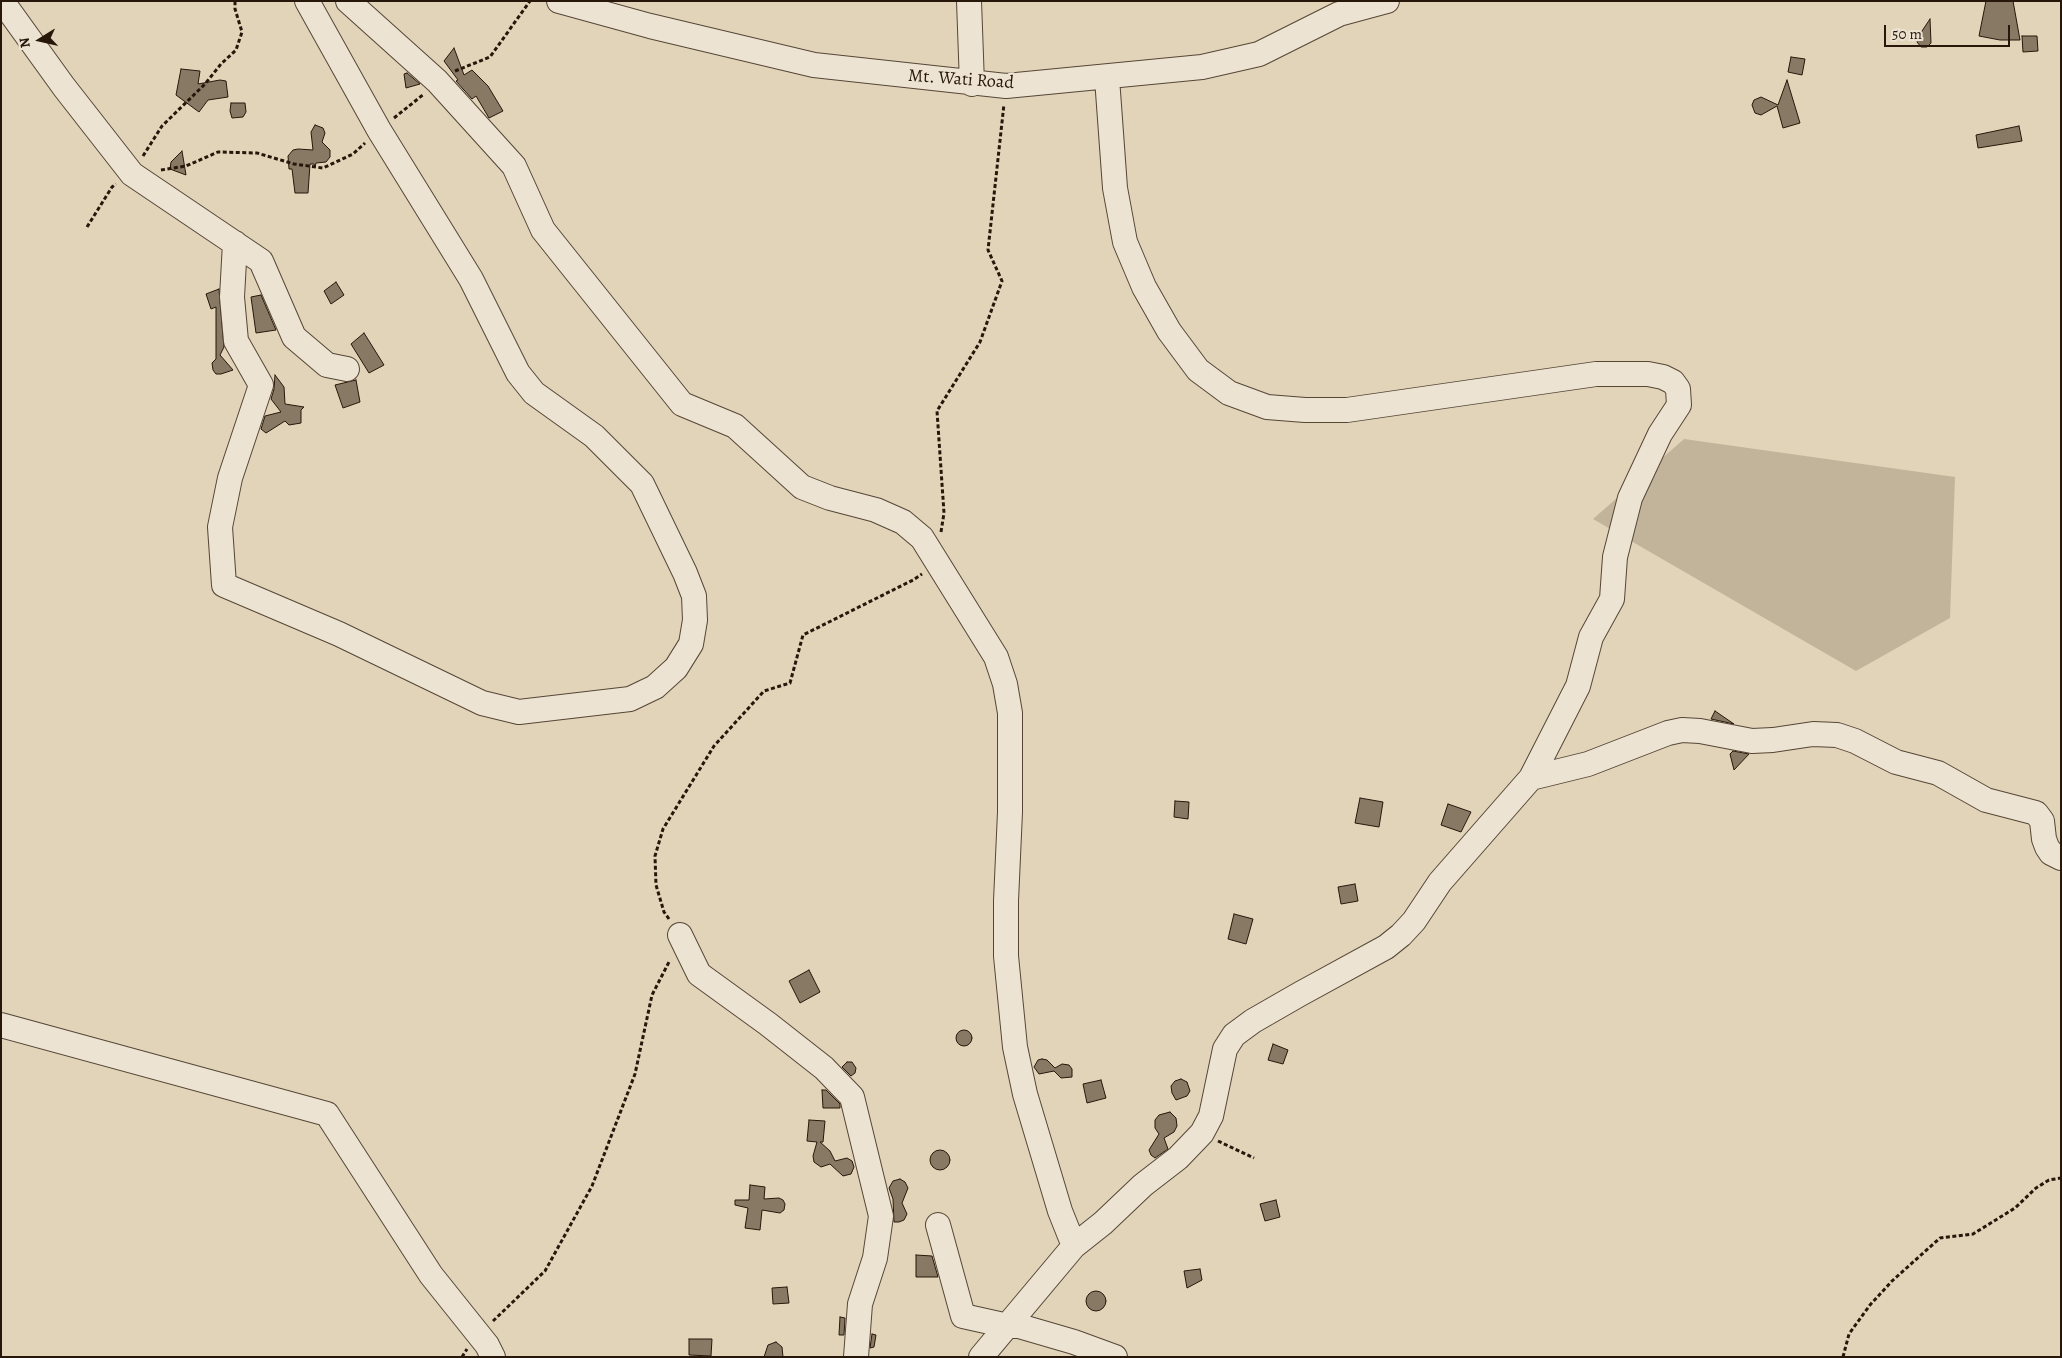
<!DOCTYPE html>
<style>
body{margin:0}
#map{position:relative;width:2062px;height:1358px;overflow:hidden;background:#e1d4b9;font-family:Alegreya,serif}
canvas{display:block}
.frame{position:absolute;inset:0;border:2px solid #27170b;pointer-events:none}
.north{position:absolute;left:15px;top:15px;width:50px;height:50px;-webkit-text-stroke:4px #ece3d2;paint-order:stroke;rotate:260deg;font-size:14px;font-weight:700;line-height:20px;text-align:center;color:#27170b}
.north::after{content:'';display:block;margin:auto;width:18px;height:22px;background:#27170b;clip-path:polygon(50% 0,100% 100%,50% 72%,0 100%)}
.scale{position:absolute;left:1884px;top:25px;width:126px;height:22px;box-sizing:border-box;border:2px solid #27170b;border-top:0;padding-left:6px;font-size:15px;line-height:18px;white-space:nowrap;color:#27170b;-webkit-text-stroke:4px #ece3d2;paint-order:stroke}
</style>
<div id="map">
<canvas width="2062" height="1358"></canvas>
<div class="frame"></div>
<div class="north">N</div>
<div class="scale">50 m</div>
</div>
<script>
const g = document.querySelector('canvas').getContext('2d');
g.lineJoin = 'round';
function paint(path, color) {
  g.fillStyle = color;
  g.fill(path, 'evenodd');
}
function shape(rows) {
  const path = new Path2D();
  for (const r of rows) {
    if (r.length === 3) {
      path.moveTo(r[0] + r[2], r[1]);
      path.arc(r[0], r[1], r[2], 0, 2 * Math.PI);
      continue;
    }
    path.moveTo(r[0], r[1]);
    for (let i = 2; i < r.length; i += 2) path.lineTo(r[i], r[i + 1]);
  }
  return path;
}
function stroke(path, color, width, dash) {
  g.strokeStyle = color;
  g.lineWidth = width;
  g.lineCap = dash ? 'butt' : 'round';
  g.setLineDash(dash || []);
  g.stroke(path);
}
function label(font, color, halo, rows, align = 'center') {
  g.font = font + ' Alegreya,serif';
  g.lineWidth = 5;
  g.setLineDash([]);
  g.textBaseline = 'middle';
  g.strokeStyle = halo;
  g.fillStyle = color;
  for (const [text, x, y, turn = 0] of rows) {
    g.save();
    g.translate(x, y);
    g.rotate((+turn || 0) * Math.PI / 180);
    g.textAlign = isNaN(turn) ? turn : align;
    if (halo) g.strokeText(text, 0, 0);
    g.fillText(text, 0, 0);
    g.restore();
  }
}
const green = shape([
 [1684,439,1955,477,1950,618,1856,671,1593,519]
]);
const building = shape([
 [1986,1,2013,1,2020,40,2000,40,1979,36,1986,1],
 [1930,19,1931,43,1927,47,1921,47,1917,42,1918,37,1930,19],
 [2022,36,2037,36,2038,51,2023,52,2022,36],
 [454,48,464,75,472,70,488,86,503,111,489,118,476,96,472,99,456,81,458,80,444,61,454,48],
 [1791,57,1805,59,1802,75,1788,72,1791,57],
 [181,69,200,71,198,84,220,80,226,81,228,97,208,100,199,112,176,95,181,69],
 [407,73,420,84,406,88,404,74,407,73],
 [1787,80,1800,123,1783,128,1777,106,1761,115,1755,113,1752,105,1754,100,1761,97,1778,105,1787,80],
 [231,103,245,103,246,112,243,117,232,118,230,111,231,103],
 [315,125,323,128,325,133,322,142,330,150,330,157,326,162,316,163,315,167,314,164,310,164,308,193,295,193,292,169,289,169,288,156,293,150,298,149,313,150,311,132,315,125],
 [2019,126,2022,141,1978,148,1976,135,2019,126],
 [182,151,186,175,170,169,171,162,182,151],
 [336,282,344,295,331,304,324,291,336,282],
 [219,289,224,347,220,355,233,370,221,374,216,374,213,370,212,363,216,359,216,307,211,309,206,294,219,289],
 [261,295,276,330,256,333,251,297,261,295],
 [364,333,384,365,369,373,351,344,364,333],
 [275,375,284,387,285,404,304,407,301,410,301,423,289,425,285,421,266,433,261,429,265,416,281,412,271,399,274,389,275,375],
 [356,380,360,402,343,408,335,385,356,380],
 [1715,711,1734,724,1711,719,1715,711],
 [1733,751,1749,754,1734,770,1730,754,1733,751],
 [1360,798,1383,802,1379,827,1355,823,1360,798],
 [1175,801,1189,802,1188,819,1174,817,1175,801],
 [1448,804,1471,812,1461,832,1441,825,1448,804],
 [1355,884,1358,901,1341,904,1338,887,1355,884],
 [1234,914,1253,919,1246,944,1228,939,1234,914],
 [809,970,820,992,800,1003,789,981,809,970],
 [964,1038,8],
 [1273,1044,1288,1050,1283,1064,1268,1060,1273,1044],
 [1042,1059,1047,1060,1055,1068,1062,1064,1069,1065,1072,1069,1072,1077,1061,1078,1054,1071,1039,1074,1034,1067,1038,1060,1042,1059],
 [847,1062,852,1062,856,1068,855,1073,851,1076,842,1067,847,1062],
 [1181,1079,1187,1082,1190,1091,1187,1096,1176,1100,1172,1093,1171,1086,1175,1081,1181,1079],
 [1101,1080,1106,1098,1087,1103,1083,1084,1101,1080],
 [822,1090,826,1090,840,1104,840,1108,823,1108,822,1090],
 [1170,1112,1176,1118,1177,1126,1174,1132,1164,1138,1168,1149,1155,1158,1151,1155,1149,1150,1159,1134,1155,1128,1155,1120,1159,1115,1170,1112],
 [809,1120,825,1121,823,1142,820,1142,830,1151,835,1161,847,1158,852,1161,854,1167,851,1174,843,1176,830,1164,821,1167,814,1162,813,1156,817,1142,807,1141,809,1120],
 [940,1160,10],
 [900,1179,905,1182,908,1188,902,1203,907,1214,904,1220,899,1222,894,1222,893,1199,889,1188,893,1181,900,1179],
 [750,1185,765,1187,764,1199,779,1198,783,1200,785,1204,784,1210,780,1213,762,1210,760,1230,745,1228,748,1208,735,1205,735,1200,749,1200,750,1185],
 [1276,1200,1280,1217,1265,1221,1260,1204,1276,1200],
 [916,1255,932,1256,938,1277,916,1277,916,1255],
 [1200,1269,1202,1280,1187,1288,1184,1271,1200,1269],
 [787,1287,789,1303,773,1304,772,1288,787,1287],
 [1096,1301,10],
 [840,1317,845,1318,844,1335,839,1335,840,1317],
 [872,1334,876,1335,874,1347,870,1348,872,1334],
 [689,1339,712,1339,711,1356,689,1355,689,1339],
 [776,1342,782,1347,783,1357,764,1357,768,1345,776,1342]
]);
const path = shape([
 [455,71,490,57,530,1],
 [394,118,424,94],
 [143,156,162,126,205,84,221,64,236,50,242,32,235,9,235,1],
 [161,170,186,166,218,152,257,153,294,164,323,168,353,154,365,143],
 [87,227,112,187,116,184],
 [941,532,944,513,937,411,980,342,1002,281,988,250,1004,104],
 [669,919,664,912,656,885,655,856,663,829,714,746,764,691,790,683,803,635,913,580,922,574],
 [1218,1141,1254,1158],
 [493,1321,545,1271,592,1186,635,1074,652,995,670,960],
 [462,1357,467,1349],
 [1843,1357,1849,1334,1870,1305,1892,1281,1940,1238,1973,1234,2015,1208,2036,1188,2049,1180,2061,1178]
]);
const minor = shape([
 [2,1,64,87,132,174,261,261,294,337,327,365,347,369],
 [348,1,437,81,514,166,543,230,682,404,735,426,802,487,830,498,876,510,903,522,922,538,996,657,1005,684,1010,713,1010,812,1006,901,1006,956,1015,1047,1025,1094,1060,1211,1074,1246],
 [559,1,650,26,814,65,1006,86,1202,67,1259,54,1339,14,1387,1],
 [969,1,972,84],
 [235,243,232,297,236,341,261,385,230,478,220,527,224,585,339,634,482,703,519,712,630,699,655,687,676,668,691,644,695,620,694,596,685,573,642,484,594,436,534,393,518,373,471,279,379,130,307,1],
 [1531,778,1588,764,1668,733,1682,730,1700,731,1752,741,1773,740,1813,734,1837,735,1855,741,1896,762,1938,773,1986,800,2036,813,2042,821,2044,839,2047,847,2051,853,2061,858],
 [680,935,699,974,768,1024,824,1068,852,1097,881,1216,875,1258,860,1304,856,1357],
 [1,1025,327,1114,431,1275,487,1345,493,1357],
 [938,1225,963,1316,1008,1326,1019,1326,1074,1342,1115,1357],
 [981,1357,1074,1246,1103,1223,1143,1185,1178,1158,1202,1133,1211,1116,1225,1049,1234,1035,1253,1021,1300,994,1386,947,1401,935,1414,921,1440,882,1531,778,1578,686,1591,637,1612,599,1615,557,1630,498,1660,434,1679,405,1678,389,1673,382,1663,377,1648,374,1596,374,1347,410,1305,410,1267,407,1229,393,1198,370,1169,331,1144,287,1125,242,1115,188,1107,78]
]);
const streetNames = [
 ["Mt. Wati Road",961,80,4]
];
paint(green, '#c1b49b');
paint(building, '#887965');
stroke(building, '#27170b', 1);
stroke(minor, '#564636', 26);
stroke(path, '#27170b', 3, [4, 2.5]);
stroke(minor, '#ece3d2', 24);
label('18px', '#27170b', '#ece3d2', streetNames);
</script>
